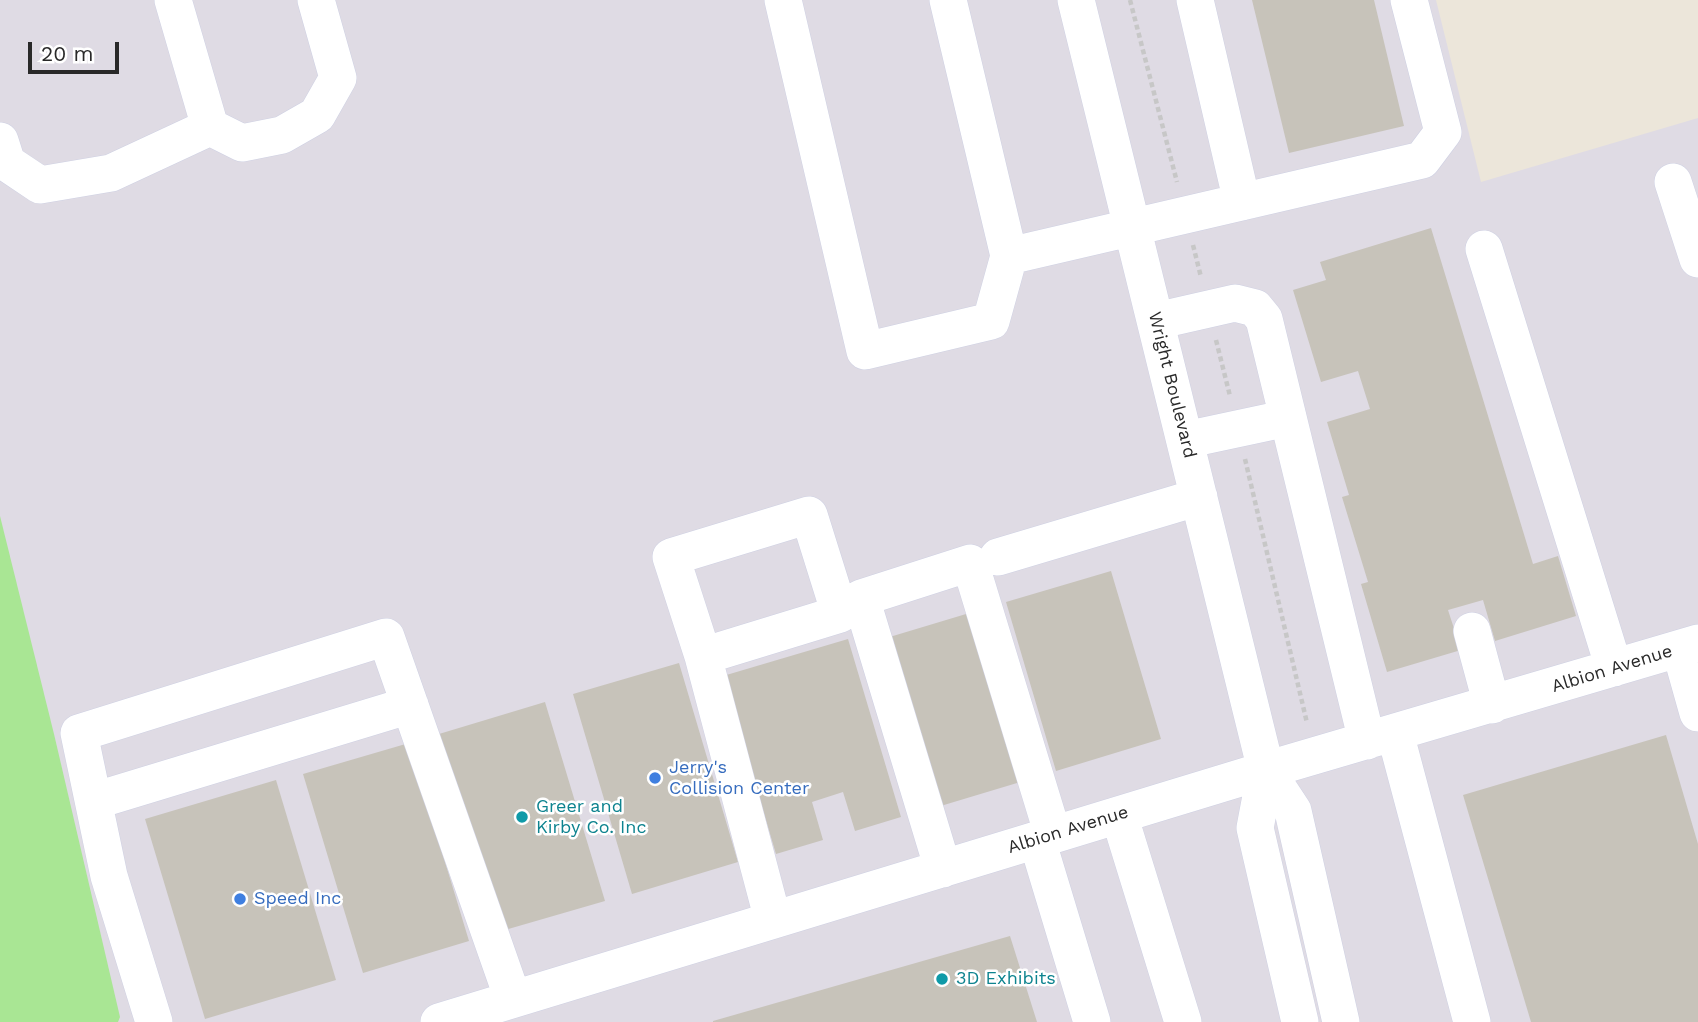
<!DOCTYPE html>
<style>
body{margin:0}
#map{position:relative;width:1698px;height:1022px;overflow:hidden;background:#ece6da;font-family:"Work Sans",sans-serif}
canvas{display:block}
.scale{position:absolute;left:28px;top:42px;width:91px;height:32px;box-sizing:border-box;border:4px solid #292929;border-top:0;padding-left:9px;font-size:21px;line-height:24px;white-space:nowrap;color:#292929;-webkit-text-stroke:5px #fff;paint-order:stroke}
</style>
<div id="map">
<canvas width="1698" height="1022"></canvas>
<div class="scale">20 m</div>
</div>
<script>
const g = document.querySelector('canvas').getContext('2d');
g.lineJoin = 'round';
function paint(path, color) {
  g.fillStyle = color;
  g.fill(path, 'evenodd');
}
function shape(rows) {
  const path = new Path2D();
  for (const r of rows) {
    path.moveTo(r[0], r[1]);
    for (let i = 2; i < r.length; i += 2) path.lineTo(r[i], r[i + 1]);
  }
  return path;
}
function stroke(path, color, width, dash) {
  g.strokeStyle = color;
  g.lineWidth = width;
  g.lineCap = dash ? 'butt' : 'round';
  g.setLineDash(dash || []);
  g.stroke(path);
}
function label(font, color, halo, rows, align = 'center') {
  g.font = font + ' "Work Sans",sans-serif';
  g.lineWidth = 5;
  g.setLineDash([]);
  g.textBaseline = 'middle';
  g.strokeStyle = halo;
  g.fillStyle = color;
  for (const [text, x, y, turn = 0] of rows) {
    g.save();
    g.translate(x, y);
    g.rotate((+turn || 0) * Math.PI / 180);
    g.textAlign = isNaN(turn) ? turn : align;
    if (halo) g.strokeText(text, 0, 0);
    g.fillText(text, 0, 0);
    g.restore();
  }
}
const industrial = shape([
 [0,0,1436,0,1481,182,1698,118,1698,1022,0,1022]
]);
const green = shape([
 [0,516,54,734,120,1017,118,1022,0,1022]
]);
const building = shape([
 [1252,0,1374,0,1404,126,1289,153],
 [1431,228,1533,564,1558,556,1576,616,1495,641,1483,600,1448,610,1461,650,1387,672,1361,584,1368,582,1342,497,1349,495,1327,422,1370,409,1358,371,1321,382,1293,290,1326,280,1320,262],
 [1111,571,1161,739,1056,771,1006,602],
 [976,611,1027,780,934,808,883,639],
 [848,639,901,817,855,831,843,792,812,802,823,840,776,854,723,676],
 [679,663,738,862,632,894,573,694],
 [545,702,605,901,498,932,439,734],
 [1666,735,1698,844,1698,1022,1531,1022,1463,795],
 [409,743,469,941,363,973,303,774],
 [276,780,336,980,205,1019,145,819],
 [1010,936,1037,1022,713,1022,713,1021]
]);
const path = shape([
 [1130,0,1177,182],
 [1193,245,1201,277],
 [1216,340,1230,396],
 [1245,459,1307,723]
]);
const minor = shape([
 [173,0,210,127,242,143,282,135,317,115,338,78,316,0],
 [783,0,865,351,991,321,1009,256],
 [948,0,1009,256,1422,160,1443,132,1409,0],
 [1076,0,1266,770,1293,811,1341,1022],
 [1195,0,1242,202],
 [0,141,7,163,40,185,111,173,210,127],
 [1673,182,1698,259],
 [1484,249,1614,668],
 [1156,321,1235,303,1255,308,1264,319,1367,741],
 [1185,440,1288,418],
 [998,557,1199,497],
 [1472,631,1492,705],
 [1680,649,1698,713],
 [703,656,671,557,809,515,840,614,703,656,773,920],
 [1395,733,1472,1022],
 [1266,770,1255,828,1300,1022],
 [94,801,410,705],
 [1119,815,1183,1022],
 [1037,840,1092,1022],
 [943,869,861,598,970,563,1053,835],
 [154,1022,109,876,79,733,386,637,513,999],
 [439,1022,1266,770,1698,643]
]);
const markers = [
 [655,778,7,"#3f7fe0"],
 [522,817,7,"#0f9aa8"],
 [240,899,7,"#3f7fe0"],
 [942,979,7,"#0f9aa8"]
];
const streetNames = [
 ["Wright Boulevard",1172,385,76],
 ["Albion Avenue",1612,669,-17],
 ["Albion Avenue",1068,830,-17]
];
const shopNames = [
 ["Jerry's",669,768],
 ["Collision Center",669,789],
 ["Speed Inc",254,899]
];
const cultureNames = [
 ["Greer and",536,807],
 ["Kirby Co. Inc",536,828],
 ["3D Exhibits",956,979]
];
paint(industrial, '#dfdbe4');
paint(green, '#a9e694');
paint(building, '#c7c3ba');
stroke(minor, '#cfd1e3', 38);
stroke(path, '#c7c7c7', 4.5, [5, 3.5]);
stroke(minor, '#fff', 37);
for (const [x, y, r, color] of markers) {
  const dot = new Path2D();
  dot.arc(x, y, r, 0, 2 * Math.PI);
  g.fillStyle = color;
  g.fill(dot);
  stroke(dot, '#fff', 2.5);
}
label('18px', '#292929', '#fff', streetNames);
label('18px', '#366cbe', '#fff', shopNames, 'left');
label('18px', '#0d838f', '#fff', cultureNames, 'left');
</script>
